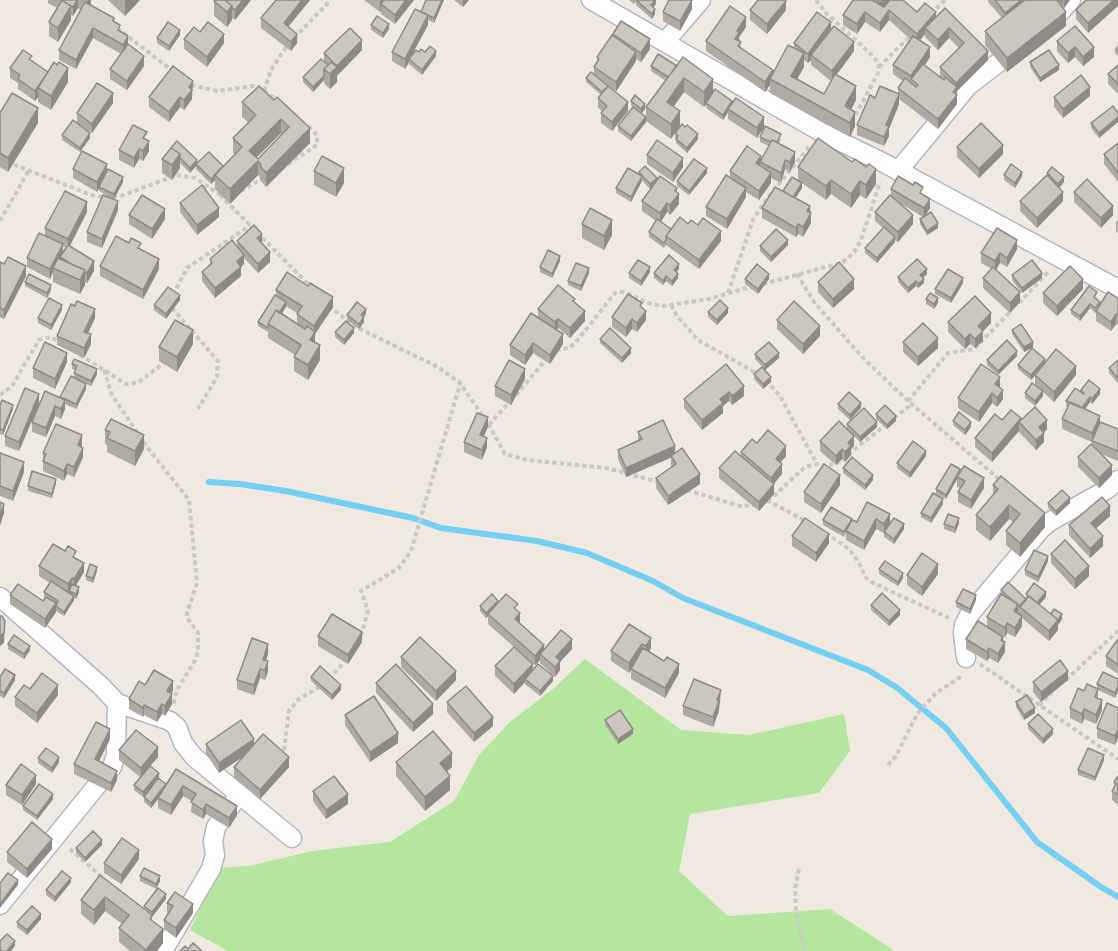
<!DOCTYPE html>
<html>
<head>
<meta charset="utf-8">
<style>
	body { margin:0 }
	canvas { display:block; background:#efe9e1 }
</style>
</head>
<body>
<canvas width="1118" height="951"></canvas>
<script>
const context = document.querySelector('canvas').getContext('2d');
context.lineJoin = 'round';
function fillPath(path, color) { context.fillStyle = color; context.fill(path, 'evenodd'); }
const toPath = rows => new Path2D(rows.map(r => 'M' + r).join(''));
function strokePath(path, color, width, dash) { context.strokeStyle = color; context.lineWidth = width; context.lineCap = dash ? 'butt' : 'round'; context.setLineDash(dash || []); context.stroke(path); }
const green = toPath([
	[585,659,681,730,749,735,844,714,850,751,819,793,690,814,679,871,728,916,830,909,895,951,228,951,190,930,219,868,249,866,312,851,390,842,454,801,479,755,510,722,553,689]
]);
const stream = toPath([
	[209,482,240,484,286,491,413,518,441,528,537,541,587,553,653,581,683,598,868,670,896,687,946,728,1037,842,1101,887,1118,897]
]);
const path = toPath([
	[816,0,827,14,873,56,879,64,878,73,854,118],
	[931,14,945,0],
	[117,28,173,71],
	[294,38,331,0],
	[879,67,911,35],
	[191,85,217,91,254,86,264,91,277,100],
	[264,91,271,70,288,44],
	[0,159,91,195,101,197,121,196,177,175,195,178,222,196],
	[288,164,317,145,317,135,308,126],
	[241,191,263,178],
	[220,195,312,288],
	[0,221,29,170],
	[797,274,814,302,862,357,908,401,1000,480],
	[763,284,841,263,848,258,855,251,861,240,880,182],
	[728,293,753,220,765,201,809,147],
	[173,295,187,268,251,225],
	[1019,303,1049,271],
	[671,305,677,316,698,340,758,374],
	[329,306,354,326,438,367,460,383,489,425,505,454,528,460,606,468,659,482],
	[172,308,218,361,217,377,198,409],
	[556,350,569,348,576,342,615,293,618,292,625,292,647,303,664,306,709,299,753,286],
	[80,355,126,384,130,384,139,382,165,362],
	[104,370,112,395,147,447,189,500,197,583,187,613,187,618,198,632,198,650,196,659,177,690,173,705],
	[766,380,780,396,817,464],
	[0,395,12,386,39,340,51,337,61,343],
	[516,395,548,357],
	[908,401,948,353,974,349,1011,311],
	[894,418,912,404],
	[489,425,511,400],
	[687,490,740,506,755,505],
	[767,500,776,494,805,467,817,464,828,466,839,462,888,423],
	[767,500,807,522],
	[826,533,849,549,858,561,866,578,873,583,949,618],
	[361,636,368,610,361,591,399,568,411,551,460,384],
	[980,664,1118,759],
	[329,679,346,660],
	[1066,680,1118,631],
	[1039,705,1052,693],
	[283,758,289,711,299,699,321,686],
	[888,765,896,756,917,714,936,693,962,676],
	[70,849,102,877],
	[799,869,795,889,796,911,805,951]
]);
const street = toPath([
	[591,0,821,132,886,164,1118,289],
	[1050,23,1071,0],
	[665,42,701,0],
	[898,171,968,86,1019,47],
	[0,597,101,686,117,703,170,721,177,727,183,743,194,757,292,838],
	[966,658,963,632,964,625,969,615,1041,529,1049,522,1106,490,1118,480],
	[0,905,112,767,116,755,117,703],
	[163,951,211,869,215,855,213,841,216,827,233,803]
]);
const wall = toPath([
	[48,0,91,0,90,5,114,22,128,45,144,66,127,90,110,79,110,69,121,54,93,38,76,69,59,60,59,50,81,10,78,8,73,16,71,15,71,20,58,42,49,36,49,22,57,8,48,3],
	[108,0,140,0,125,16],
	[215,0,251,0,235,20,232,18,232,20,227,27,214,16,214,1],
	[310,0,288,27,297,43,291,51,261,28,261,18],
	[364,0,414,0,395,24,381,14,381,10,380,12],
	[426,0,444,0,434,23,428,20,428,25,412,55,419,52,425,52,436,56,422,75,409,64,409,62,405,69,392,61,392,52,421,12],
	[454,0,469,0,463,7],
	[629,0,656,0,656,4,653,7,655,14,652,19,636,5,636,2,634,4],
	[853,0,903,0,917,12,936,17,988,60,957,91,957,104,938,129,899,99,899,104,889,129,889,136,884,146,857,135,857,125,875,98,898,93,898,88,903,81,893,74,893,65,910,39,889,20,880,32,865,22,857,34,843,25,843,15],
	[925,34,925,37,938,50,949,38,959,48,940,67,940,77,925,65,930,57,920,40],
	[988,0,1070,0,1064,8,1062,7,1066,26,1007,72,985,45,985,31,1002,18,988,2],
	[1118,0,1088,33,1076,19,1076,10],
	[692,9,680,31,663,21,663,12],
	[750,10,786,10,767,34,750,20],
	[371,25,389,29,383,38,371,30],
	[746,27,739,37,741,48,773,73,794,48,794,43,831,29,854,51,836,75,856,100,851,110,855,126,850,137,770,93,770,85,765,92,706,51,706,41],
	[804,60,808,63,811,60,811,65,831,81,824,94,797,79,804,67],
	[200,32,224,43,207,67,184,49,184,39],
	[613,34,650,49,641,62,636,59,636,61,615,91,628,111,612,131,601,123,601,113,603,112,598,108,598,98,601,95,586,82,586,78,594,74,594,67,597,63,597,57,613,36],
	[180,35,169,51,157,43,157,38],
	[1057,41,1094,47,1094,57,1083,66,1075,57,1068,63,1057,51],
	[1118,45,1118,56,1115,53,1115,48],
	[362,50,337,75,337,82,330,89,324,83,324,80,313,92,303,82,303,77,324,61,324,53],
	[658,54,713,92,732,103,764,127,757,138,728,119,728,112,723,120,706,108,706,104,704,107,684,92,674,106,680,125,698,139,687,153,676,143,675,133,671,139,646,121,646,107,666,81,651,71,651,66],
	[32,60,48,72,68,82,51,110,38,102,38,97,35,101,18,89,18,83,10,78,10,68],
	[1030,62,1059,70,1040,82,1030,67],
	[1118,65,1118,94,1108,84,1108,74],
	[259,86,310,143,266,187,260,180,260,177,258,175,230,204,215,189,215,180,211,184,196,169,196,166,190,173,180,163,180,168,172,180,162,173,162,159,171,148,197,163,223,166,235,154,233,153,233,138,249,123,242,117,242,102],
	[281,133,282,135,258,159,256,158],
	[192,91,192,99,184,110,180,107,169,122,149,107,149,97],
	[1090,96,1063,118,1054,107,1054,97],
	[631,101,645,109,641,114,646,122,631,141,618,131,618,126,633,107,631,105],
	[113,103,92,133,77,123,77,113],
	[1113,106,1099,138,1091,128,1091,123],
	[0,113,38,123,8,172,0,167],
	[62,135,90,138,80,152,62,140],
	[760,137,781,139,779,143,795,162,790,172,785,169,781,183,771,178,771,183,759,200,746,192,746,197,727,229,706,216,706,207,730,178,730,171,761,160,769,146,760,142],
	[147,140,149,151,143,161,139,159,134,168,119,160,119,150],
	[1118,143,1118,182,1104,164,1104,154],
	[957,147,1003,154,979,178,957,157],
	[647,155,683,167,673,182,647,164],
	[798,167,876,184,866,199,860,195,851,208,831,194,826,200,802,183,802,188,795,198,810,206,811,223,803,237,798,234,796,237,762,218,762,208,783,191,798,181],
	[73,169,107,172,123,182,114,199,118,210,102,248,87,242,87,232,112,198,99,191,99,188,97,192,73,178],
	[314,171,344,183,336,197,314,185],
	[639,172,657,181,677,193,679,204,670,215,667,212,661,221,671,229,688,224,721,241,699,269,666,245,664,248,649,237,649,232,656,221,642,211,642,201,652,187,650,189,642,180,631,202,616,193,616,188,639,174],
	[707,173,689,195,677,186,677,181],
	[1047,173,1064,182,1059,188,1063,201,1037,228,1020,211,1020,201,1047,175],
	[1004,175,1022,176,1015,188,1004,180],
	[891,189,923,195,930,208,925,216,938,228,927,235,920,224,920,219,923,217,901,204,913,224,898,242,895,240,895,242,877,263,865,253,865,248,883,228,875,221,875,212,891,196],
	[1074,192,1113,215,1101,228,1074,202],
	[180,203,219,217,197,235,180,212],
	[87,212,70,246,94,271,87,283,85,282,85,285,80,294,53,282,53,272,50,279,27,267,27,258,45,236,45,228],
	[63,246,66,248,63,253],
	[129,215,165,219,152,239,129,224],
	[1118,220,1118,233,1116,231,1116,222],
	[582,224,612,235,604,250,582,238],
	[237,241,262,243,270,262,258,273,244,258,244,264,241,267,241,276,215,298,202,281,202,272,210,265,210,259,237,246],
	[788,245,771,262,760,251,760,246],
	[1017,249,1007,267,1000,263,996,270,1020,302,1010,313,983,288,983,278,992,269,981,263,981,253],
	[560,261,552,278,540,272,540,267],
	[0,262,26,276,4,319,0,317],
	[100,266,159,269,143,299,100,276],
	[679,269,676,272,678,278,672,286,666,281,663,285,654,278,654,273],
	[650,272,641,286,629,278,629,273],
	[589,273,581,291,568,285,568,281],
	[927,274,923,278,924,283,918,288,916,286,908,293,898,282,898,277],
	[1012,275,1042,278,1022,293,1012,280],
	[745,279,769,279,758,294,745,284],
	[25,282,51,290,47,298,25,286],
	[818,282,854,289,833,308,818,292],
	[963,283,951,303,935,294,935,289],
	[1083,289,1057,316,1043,303,1043,293],
	[276,290,333,307,315,334,315,343,320,360,308,380,294,371,294,357,295,355,268,338,268,332,258,326,258,322,276,295],
	[286,306,297,313,297,323,282,314],
	[1097,297,1096,299,1100,305,1118,298,1118,325,1116,324,1111,331,1096,321,1096,312,1095,313,1090,308,1080,321,1071,314,1071,310],
	[926,299,938,303,934,309,926,304],
	[180,300,166,319,154,310,154,305],
	[642,308,646,320,637,332,632,329,626,337,612,327,612,317],
	[538,309,585,321,570,338,558,328,557,330,563,344,550,364,533,353,525,365,510,355,510,345,538,318],
	[62,310,51,330,38,323,38,318],
	[708,312,728,313,717,325,708,317],
	[366,314,363,317,364,322,359,329,347,320,347,315],
	[95,318,88,333,91,344,84,358,57,345,57,336],
	[777,320,820,336,803,354,777,329],
	[948,322,991,323,983,331,983,341,975,348,970,344,965,349,948,332],
	[1012,330,1033,347,1024,352,1012,334],
	[335,332,354,333,344,345,335,337],
	[600,339,631,353,622,363,600,343],
	[903,342,938,348,918,366,903,352],
	[193,344,177,372,159,361,159,347],
	[755,354,779,358,765,370,755,359],
	[1017,356,998,375,987,365,987,360],
	[1118,360,1118,383,1109,373,1109,368],
	[67,362,55,389,33,378,33,368],
	[1045,363,1076,375,1054,402,1043,392,1043,396,1035,406,1025,398,1025,393,1035,384,1035,376,1031,380,1018,369,1018,365],
	[72,364,97,374,91,386,83,382,86,389,76,409,65,404,65,409,61,419,55,416,46,437,32,432,32,422,60,398,74,377,74,373,75,370,72,369],
	[726,364,744,396,732,405,729,401,723,406,723,413,702,430,684,408,684,399],
	[754,374,771,382,763,389,754,379],
	[525,379,511,405,495,396,495,386],
	[1000,386,999,387,1003,399,997,407,992,403,979,422,958,408,958,398],
	[1081,390,1100,394,1092,404,1090,402,1085,409,1100,422,1118,429,1118,461,1101,454,1112,475,1099,488,1078,467,1078,457,1092,445,1092,442,1062,429,1062,419,1068,407,1066,406,1066,401,1081,392],
	[39,404,19,451,5,446,5,436],
	[838,404,861,408,850,420,838,409],
	[0,405,13,409,3,435,0,434],
	[876,414,896,421,887,429,876,419],
	[1002,420,1021,420,1047,429,1044,433,1044,442,1036,450,1019,432,1019,431,992,462,975,447,975,438],
	[953,421,971,427,965,435,953,425],
	[847,424,877,427,860,442,854,436,854,446,851,449,851,455,845,462,842,459,836,465,820,451,820,441,847,429],
	[488,427,484,436,487,447,482,460,464,452,464,442],
	[105,430,144,449,135,466,107,452,107,445,105,444],
	[638,432,675,453,700,484,668,505,656,488,656,478,672,467,671,466,671,457,626,477,618,459,618,450,638,440],
	[757,443,786,456,780,463,782,474,774,484,774,494,759,511,719,478,719,468,741,456,741,452],
	[82,445,81,447,83,457,74,477,67,474,64,481,43,471,43,453],
	[0,453,24,472,13,501,0,496],
	[926,456,910,478,897,468,897,463],
	[843,468,873,480,865,490,843,473],
	[960,472,984,488,971,509,958,502,958,492,960,488,957,487,957,479,946,499,936,494,936,489],
	[56,483,52,498,28,491,28,486],
	[840,485,821,513,804,502,804,492],
	[993,485,1045,527,1020,557,1006,545,1006,531,1013,522,1009,519,990,541,976,530,976,515,993,496],
	[867,502,890,523,904,529,894,544,884,537,884,533,876,529,864,550,846,540,846,533,844,537,823,525,823,520,852,521,857,522],
	[1048,503,1070,503,1056,516,1048,508],
	[943,504,931,523,921,517,921,513],
	[1110,516,1096,528,1103,546,1090,558,1069,535,1069,525],
	[959,523,955,533,944,529,944,524],
	[792,536,829,543,816,562,792,546],
	[1051,554,1089,576,1075,589,1051,563],
	[76,559,84,572,76,586,79,592,76,599,74,598,74,600,64,616,56,611,56,612,45,628,10,604,10,595,43,601,45,598,44,597,44,592,50,583,39,576,39,566],
	[1048,561,1038,582,1025,575,1025,570],
	[879,569,903,578,898,586,879,574],
	[97,571,93,583,86,580,86,576],
	[938,574,922,596,907,585,907,575],
	[1001,590,1026,599,1026,594,1046,597,1039,605,1051,614,1062,619,1058,625,1058,630,1049,641,1022,618,1022,626,1015,637,1007,633,1005,637,992,630,1003,641,1005,652,998,663,989,658,987,661,966,649,966,639,987,627,987,617,1001,595],
	[976,600,970,614,956,607,956,602],
	[498,603,518,611,520,623,544,648,572,649,560,662,560,670,555,677,540,663,540,660,535,665,519,651,533,670,553,681,540,696,525,684,525,682,514,694,495,676,495,666,514,647,488,624,488,616,486,618,480,611,480,606],
	[871,605,900,615,889,626,871,610],
	[629,624,651,648,648,652,679,673,665,698,631,679,631,669,629,673,611,661,611,651],
	[318,636,362,642,348,664,318,646],
	[1118,639,1118,674,1106,666,1106,656],
	[8,644,30,650,24,659,8,649],
	[268,654,266,661,268,671,265,680,260,678,254,695,237,689,237,680],
	[401,657,456,680,436,701,401,667],
	[0,677,15,680,4,698,0,696],
	[311,677,341,690,332,700,311,681],
	[1118,679,1115,698,1098,690,1098,698,1102,710,1096,724,1084,719,1082,724,1070,718,1070,708,1084,691,1097,689,1097,684],
	[1068,680,1041,702,1033,692,1033,682],
	[376,683,433,714,413,732,376,693],
	[145,685,173,691,171,693,172,704,165,716,162,714,157,722,144,715,143,717,129,709,129,699],
	[30,689,58,695,37,723,15,706,15,697],
	[721,699,719,703,719,711,713,727,683,715,683,706],
	[447,702,493,726,474,742,447,712],
	[1016,702,1035,713,1024,720,1016,707],
	[1118,708,1115,745,1097,738,1097,728],
	[345,715,398,743,370,762,345,725],
	[605,720,633,734,618,744,605,725],
	[1028,724,1053,734,1043,744,1028,729],
	[110,739,99,761,117,780,111,792,74,774,74,764],
	[206,744,254,744,289,767,260,799,234,777,234,767,244,756,219,773,206,754],
	[119,750,158,757,150,766,159,778,166,784,176,769,237,815,229,828,206,814,203,819,191,812,192,801,183,796,171,815,158,808,158,799,151,808,144,802,144,797,156,781,143,797,134,790,134,785,140,777,119,760],
	[38,758,59,762,52,773,38,763],
	[1104,760,1095,781,1078,775,1078,770],
	[396,762,452,767,447,771,450,790,425,811,396,776],
	[1118,776,1118,805,1112,800,1112,791,1114,788,1114,782],
	[36,784,22,805,6,795,6,785],
	[313,791,348,804,326,819,313,801],
	[53,799,37,820,23,810,23,806],
	[102,845,85,862,76,853,76,848],
	[52,849,27,878,7,862,7,852],
	[139,859,121,884,104,873,104,863],
	[100,875,144,909,144,906,166,899,152,917,152,920,163,943,157,951,130,951,119,942,119,928,122,924,105,911,94,925,81,914,81,900],
	[140,876,160,881,156,889,140,881],
	[71,882,55,902,46,895,46,890],
	[167,903,193,913,176,938,164,929,164,920,168,913,167,912],
	[41,919,27,935,17,927,17,922]
]);
const shadedWall = toPath([
	[77,0,78,0,78,8,73,16,73,7],
	[88,0,91,0,91,4,86,12,86,3],
	[127,0,140,0,125,16,125,1],
	[243,0,251,0,235,20,235,10],
	[302,0,310,0,284,32,284,23],
	[381,0,389,0,381,4,381,10,380,12,380,2],
	[406,0,414,0,395,24,395,15],
	[442,0,444,0,434,23,434,18],
	[463,0,469,0,463,7],
	[655,0,656,4,651,10,651,5],
	[692,0,692,9,680,31,680,21],
	[884,0,895,0,880,13,880,3],
	[1021,0,1029,0,1005,23,1005,13],
	[1067,0,1070,0,1064,8,1064,3],
	[1114,0,1118,0,1118,6,1088,33,1088,23],
	[786,1,786,10,767,34,767,24],
	[71,6,71,20,58,42,58,28],
	[232,6,232,20,227,27,227,12],
	[655,9,655,14,652,19,652,14],
	[889,10,889,20,880,32,880,23],
	[865,12,865,22,857,34,857,24],
	[936,12,936,22,925,28,925,34,917,44,917,34],
	[1066,12,1066,26,1007,72,1007,58],
	[428,15,428,25,409,60,409,59,409,62,405,69,405,59],
	[746,17,746,27,739,37,739,43,735,39,737,31],
	[831,22,831,32,811,55,811,60,808,63,808,54],
	[389,24,389,29,383,38,383,33],
	[93,28,93,38,76,69,76,60],
	[949,28,949,38,938,50,938,40],
	[180,30,180,35,169,51,169,46],
	[224,34,224,43,207,67,207,57],
	[297,34,297,43,291,51,291,42],
	[128,36,128,45,123,55,123,45],
	[650,39,650,49,641,62,641,53],
	[362,40,362,50,337,76,337,66],
	[854,42,854,51,832,81,832,71],
	[930,47,930,57,914,82,911,79,911,76],
	[1075,47,1075,57,1068,63,1068,53],
	[1094,47,1094,57,1083,66,1083,57],
	[436,51,436,56,422,75,422,70],
	[988,51,988,60,957,91,957,104,938,129,938,119,956,89,956,83],
	[636,52,636,61,616,92,616,82],
	[804,53,804,67,791,90,791,76],
	[144,56,144,66,127,90,127,81],
	[1059,65,1059,70,1040,82,1040,78],
	[337,67,337,82,330,89,330,74],
	[68,68,68,82,51,110,51,96],
	[773,70,773,80,770,79,770,85,765,92,765,82],
	[324,76,324,80,313,92,313,87],
	[684,78,684,92,667,116,667,102],
	[713,79,713,94,704,107,704,92],
	[193,81,192,99,184,110,184,100,189,87],
	[856,86,856,100,845,120,845,106],
	[1090,87,1090,96,1063,118,1063,109],
	[38,88,38,97,35,101,35,91],
	[113,93,113,103,92,133,92,124],
	[899,94,899,104,889,129,889,136,884,146,884,137,886,125],
	[180,97,180,107,169,122,169,112],
	[732,101,732,106,728,109,728,112,723,120,723,115],
	[628,102,628,111,612,131,612,122],
	[645,104,645,109,641,114,641,109],
	[38,108,38,123,8,172,8,158],
	[680,111,680,125,671,139,671,124],
	[855,112,855,126,850,137,850,123],
	[646,117,646,122,631,141,631,136],
	[764,117,764,127,757,138,757,128],
	[1118,117,1118,122,1099,138,1099,133],
	[281,119,281,133,249,165,249,151],
	[310,128,310,143,266,187,266,173],
	[90,133,90,138,80,152,80,148],
	[698,134,698,139,687,153,687,148],
	[149,141,149,151,143,161,143,151],
	[1003,145,1003,154,979,178,979,169],
	[139,149,139,159,134,168,134,158],
	[795,152,795,162,790,172,790,162],
	[180,154,180,168,172,180,172,165],
	[761,156,761,163,760,162,760,167,756,163],
	[683,158,683,167,673,182,673,173],
	[197,160,197,165,190,173,190,168],
	[785,160,785,169,781,183,781,173],
	[258,161,258,175,230,204,230,189],
	[107,164,107,174,97,192,97,182],
	[344,168,344,183,336,197,336,183],
	[707,168,707,173,689,195,689,191],
	[876,169,876,184,866,199,866,185],
	[1022,172,1022,176,1015,188,1015,183],
	[771,173,771,183,759,200,759,191],
	[215,175,215,180,211,184,211,179],
	[642,176,642,181,631,202,631,197],
	[123,177,123,182,114,199,114,194],
	[1064,177,1064,182,1058,189,1058,184],
	[657,178,657,183,650,189,650,184],
	[831,180,831,194,826,200,826,186],
	[860,181,860,195,851,208,851,194],
	[802,183,802,188,792,204,792,199],
	[677,188,677,196,679,194,679,204,670,215,670,205,675,191],
	[746,188,746,197,727,229,727,219],
	[1063,192,1063,201,1037,228,1037,218],
	[930,199,930,208,924,218,924,208],
	[118,201,118,210,102,248,102,239],
	[87,202,87,212,68,249,68,239],
	[667,203,667,212,660,223,660,213],
	[810,206,811,223,803,237,803,227,807,211],
	[1113,206,1113,215,1101,228,1101,218],
	[219,208,219,217,197,235,197,225],
	[165,209,165,219,152,239,152,229],
	[913,215,913,224,898,242,898,232],
	[612,220,612,235,604,250,604,236],
	[938,223,938,228,927,235,927,231],
	[798,224,798,234,796,237,796,228],
	[721,231,721,241,699,269,699,260],
	[262,234,262,243,257,238],
	[895,237,895,242,877,263,877,258],
	[788,240,788,245,771,262,771,257],
	[1017,240,1017,249,1007,267,1007,258],
	[63,244,63,254,55,269,53,268,53,272,50,279,50,269],
	[270,252,270,262,258,273,258,264],
	[1000,253,1000,263,995,271,995,261],
	[244,255,244,264,241,267,241,276,215,298,215,288,237,261],
	[560,256,560,261,552,278,552,274],
	[159,259,159,269,143,299,143,290],
	[94,261,94,271,87,283,87,273],
	[679,264,679,269,674,275,674,270],
	[26,266,26,276,4,319,4,310],
	[650,267,650,272,641,286,641,281],
	[589,268,589,273,581,291,581,286],
	[927,269,927,274,920,280,920,275],
	[85,270,85,285,80,294,80,280],
	[1042,273,1042,278,1022,293,1022,288],
	[678,274,678,278,672,286,672,281],
	[769,274,769,279,758,294,758,289],
	[666,276,666,281,663,285,663,281],
	[963,278,963,283,951,303,951,298],
	[854,279,854,289,833,308,833,299],
	[924,279,924,283,918,288,918,284],
	[1083,279,1083,289,1057,316,1057,306],
	[916,281,916,286,908,293,908,288],
	[51,285,51,290,47,298,47,293],
	[1020,292,1020,302,1010,313,1010,303],
	[180,295,180,300,166,319,166,314],
	[333,297,333,307,315,334,315,346,310,340,314,333,314,326],
	[938,298,938,303,934,309,934,304],
	[286,302,286,307,273,327,271,326],
	[1090,304,1090,308,1080,321,1080,316],
	[62,305,62,310,51,330,51,325],
	[728,308,728,313,717,325,717,320],
	[95,309,95,318,84,341,84,332],
	[366,309,366,314,361,320,361,315],
	[585,311,585,321,570,338,570,328],
	[646,311,646,320,637,332,637,323],
	[991,313,991,323,983,331,983,341,975,348,975,339,978,326],
	[1116,314,1116,324,1111,331,1111,322],
	[364,317,364,322,359,329,359,324],
	[558,319,558,328,555,332,555,322],
	[632,319,632,329,626,337,626,328],
	[820,326,820,336,803,354,803,344],
	[354,328,354,333,344,345,344,340],
	[193,330,193,344,177,372,177,357],
	[91,334,91,344,84,358,84,348],
	[563,334,563,344,550,364,550,355],
	[970,334,970,344,965,349,965,339],
	[938,338,938,348,918,366,918,357],
	[1033,342,1033,347,1024,352,1024,347],
	[533,343,533,353,525,365,525,355],
	[320,345,320,360,308,380,308,365],
	[631,348,631,353,622,363,622,358],
	[1017,351,1017,356,998,375,998,371],
	[67,353,67,362,55,389,55,379],
	[779,353,779,358,765,370,765,365],
	[1045,359,1045,364,1031,380,1031,375],
	[1076,366,1076,375,1054,402,1054,392],
	[97,369,97,374,91,386,91,381],
	[525,369,525,379,511,405,511,395],
	[771,377,771,382,763,389,763,384],
	[1000,377,1000,386,995,394,995,384],
	[86,384,86,389,76,409,76,404],
	[744,386,744,396,732,405,732,396],
	[1100,389,1100,394,1092,404,1092,399],
	[1003,390,1003,399,997,407,997,398],
	[1043,391,1043,396,1035,406,1035,401],
	[729,392,729,401,723,406,723,413,702,430,702,420,720,399],
	[992,393,992,403,979,422,979,412],
	[39,394,39,404,19,451,19,442],
	[1090,397,1090,402,1081,415,1081,410],
	[65,400,65,409,61,419,61,409],
	[861,403,861,408,850,420,850,415],
	[13,405,13,409,3,435,3,430],
	[55,406,55,416,46,437,46,428],
	[896,416,896,421,887,429,887,425],
	[1100,416,1100,425,1092,442,1092,433],
	[488,417,488,427,480,444,480,435],
	[1021,418,1021,425,1019,422,1019,431,992,462,992,453],
	[1047,420,1047,429,1039,437,1039,427],
	[877,422,877,427,860,442,860,437],
	[971,422,971,427,965,435,965,430],
	[1044,433,1044,442,1036,450,1036,440],
	[82,435,82,445,78,455,78,445],
	[144,435,144,449,135,466,135,451],
	[854,436,854,446,851,449,851,455,845,462,845,452,848,443],
	[487,438,487,447,482,460,482,450],
	[675,446,675,456,626,477,626,468],
	[786,446,786,456,776,468,776,459],
	[83,448,83,457,74,477,74,467],
	[842,449,842,459,836,465,836,456],
	[926,451,926,456,910,478,910,473],
	[24,462,24,472,13,501,13,491],
	[67,464,67,474,64,481,64,471],
	[782,464,782,474,771,487,771,478],
	[1112,465,1112,475,1099,488,1099,478],
	[960,469,960,474,957,477,957,479,946,499,946,495],
	[700,474,700,484,668,505,668,496],
	[840,475,840,485,821,513,821,504],
	[873,475,873,480,865,490,865,485],
	[984,478,984,488,971,509,971,500],
	[56,479,56,483,52,498,52,494],
	[774,484,774,494,759,511,759,502],
	[1070,498,1070,503,1056,516,1056,511],
	[943,499,943,504,931,523,931,518],
	[4,504,4,513,0,526,0,516],
	[1009,505,1009,519,990,541,990,527],
	[1110,506,1110,516,1091,533,1091,523],
	[1045,513,1045,527,1020,557,1020,543],
	[890,514,890,524,884,533,884,524],
	[959,518,959,523,955,533,955,528],
	[876,519,876,529,864,550,864,541],
	[904,524,904,529,894,544,894,539],
	[829,534,829,543,816,562,816,553],
	[1103,536,1103,546,1090,558,1090,549],
	[1048,556,1048,561,1038,582,1038,577],
	[84,563,84,572,74,588,74,579],
	[938,564,938,574,922,596,922,587],
	[1089,566,1089,576,1075,589,1075,579],
	[97,567,97,571,93,583,93,578],
	[903,573,903,578,898,586,898,582],
	[72,578,72,587,69,591,68,594,68,584],
	[79,587,79,592,76,599,76,594],
	[1046,592,1046,597,1037,608,1037,603],
	[976,595,976,600,970,614,970,609],
	[74,596,74,600,64,616,64,612],
	[498,601,498,606,488,614,488,616,486,618,486,613],
	[56,603,56,612,45,628,45,619],
	[1018,604,1018,614,1014,611],
	[900,610,900,615,889,626,889,621],
	[520,613,520,623,515,619],
	[1062,614,1062,619,1058,625,1058,620],
	[1022,616,1022,626,1015,637,1015,628],
	[1058,620,1058,630,1049,641,1049,631],
	[5,621,4,643,0,646,0,636],
	[1007,623,1007,633,1005,637,1005,628],
	[362,632,362,642,348,664,348,655],
	[1003,637,1003,646,1005,642,1005,652,998,663,998,654,1001,640],
	[651,638,651,648,646,656,646,646],
	[572,639,572,649,560,662,560,670,555,677,556,657],
	[268,644,268,654,263,670,263,660],
	[642,644,642,654,629,673,629,663],
	[544,645,544,654,540,654,540,660,535,665,535,656],
	[30,646,30,650,24,659,24,654],
	[989,648,989,658,987,661,987,652],
	[268,661,268,671,265,680,265,670],
	[533,664,533,674,525,679,525,682,514,694,514,684],
	[679,664,679,673,665,698,665,688],
	[260,669,260,678,254,695,254,685],
	[456,671,456,680,436,701,436,691],
	[1068,671,1068,680,1041,702,1041,692],
	[15,675,15,680,4,698,4,693],
	[553,676,553,681,540,696,540,691],
	[173,681,173,691,167,700,167,691],
	[58,685,58,695,37,723,37,713],
	[341,685,341,690,332,700,332,695],
	[1118,686,1118,691,1115,698,1115,693],
	[721,690,719,711,713,727,713,717,717,700],
	[172,694,172,704,165,716,165,706],
	[1102,700,1102,710,1096,724,1096,715],
	[162,704,162,714,157,722,157,712],
	[433,704,433,714,413,732,413,723],
	[144,705,144,715,143,717,143,708],
	[1035,708,1035,713,1024,720,1024,715],
	[1084,709,1084,719,1082,724,1082,714],
	[493,717,493,726,474,742,474,733],
	[110,729,110,739,95,769,95,759],
	[633,729,633,734,618,744,618,739],
	[1053,729,1053,734,1043,744,1043,739],
	[1118,729,1118,738,1115,745,1115,736],
	[398,733,398,743,370,762,370,752],
	[254,739,254,749,219,773,219,763],
	[158,747,158,757,141,777,141,768],
	[452,753,452,767,440,777,440,763],
	[1104,755,1104,760,1095,781,1095,777],
	[59,757,59,762,52,773,52,768],
	[289,757,289,767,260,799,260,790],
	[117,771,117,780,111,792,111,783],
	[159,773,159,778,143,797,143,792],
	[36,775,36,784,22,805,22,795],
	[450,776,450,790,425,811,425,797],
	[166,784,166,789,151,808,151,803],
	[183,786,183,796,171,815,171,805],
	[53,794,53,799,37,820,37,816],
	[348,794,348,804,326,819,326,810],
	[206,804,206,814,203,819,203,810],
	[237,806,237,815,229,828,229,818],
	[52,839,52,849,27,878,27,869],
	[102,840,102,845,85,862,85,858],
	[139,850,139,859,121,884,121,875],
	[160,876,160,881,156,889,156,884],
	[71,878,71,882,55,902,55,897],
	[18,880,18,885,0,908,0,904],
	[166,894,166,899,152,917,152,912],
	[105,897,105,911,94,925,94,910],
	[193,904,193,913,176,938,176,928],
	[41,914,41,919,27,935,27,930],
	[163,929,163,943,157,951,146,951,146,950],
	[15,941,15,946,11,951,7,951]
]);
const building = toPath([
	[61,0,77,0,73,7,61,0],
	[62,0,71,6,58,28,49,22,62,0],
	[215,0,225,0,232,6,227,12,214,1,215,0],
	[225,0,243,0,235,10,232,8,232,6,225,0],
	[276,0,302,0,284,23,297,34,291,42,261,18,276,0],
	[384,0,406,0,395,15,381,4,384,0],
	[426,0,442,0,434,18,421,12,426,0],
	[636,0,655,0,651,5,655,9,652,14,636,0],
	[669,0,692,0,680,21,663,12,669,0],
	[758,0,786,0,786,1,767,24,750,10,758,0],
	[853,0,872,0,884,7,890,0,903,0,917,12,925,3,936,12,917,34,889,10,880,23,865,12,857,24,843,15,853,0],
	[877,0,884,0,880,3,877,0],
	[995,0,1021,0,1005,13,995,0],
	[1025,0,1057,0,1066,12,1007,58,985,31,1025,0],
	[1059,0,1067,0,1064,3,1059,0],
	[1086,0,1114,0,1088,23,1076,10,1086,0],
	[85,2,114,18,113,21,120,25,118,30,128,36,123,45,93,28,76,60,59,50,85,2],
	[730,6,746,17,737,31,739,33,735,39,741,42,738,46,773,70,765,82,706,41,730,6],
	[945,8,988,51,956,83,940,67,964,43,949,28,938,40,925,28,945,8],
	[415,9,428,15,405,59,392,52,415,9],
	[817,12,831,22,808,54,794,43,817,12],
	[377,16,389,24,383,33,371,25,377,16],
	[621,21,650,39,641,53,613,34,621,21],
	[168,22,180,30,169,46,157,38,168,22],
	[208,22,224,34,207,57,184,39,194,27,200,32,208,22],
	[834,26,854,42,832,71,811,55,834,26],
	[1075,26,1094,47,1083,57,1075,47,1068,53,1057,41,1075,26],
	[350,28,362,40,337,66,324,53,350,28],
	[612,35,636,52,616,82,594,67,599,59,597,57,612,35],
	[913,36,930,47,911,76,893,65,913,36],
	[128,44,144,56,127,81,110,69,128,44],
	[788,45,804,53,791,76,824,94,835,74,856,86,845,106,855,112,850,123,770,79,788,45],
	[430,46,436,51,422,70,409,59,416,50,419,52,421,49,425,52,430,46],
	[23,50,32,56,29,59,48,72,35,91,18,79,20,75,10,68,23,50],
	[1049,50,1059,65,1040,78,1030,62,1049,50],
	[658,54,677,66,668,77,651,66,658,54],
	[683,57,713,79,704,92,684,78,667,102,680,111,671,124,646,107,683,57],
	[321,59,328,65,324,69,324,76,313,87,303,77,321,59],
	[54,62,57,65,59,62,68,68,51,96,38,88,54,62],
	[331,62,337,67,330,74,324,69,331,62],
	[923,64,944,80,945,77,957,87,953,92,957,95,938,119,898,88,905,78,916,87,918,85,911,79,923,64],
	[1118,65,1118,84,1108,74,1118,65],
	[173,66,193,81,189,87,192,90,184,100,180,97,169,112,149,97,173,66],
	[591,72,608,86,602,92,586,78,591,72],
	[1081,75,1090,87,1063,109,1054,97,1081,75],
	[97,83,113,93,92,124,77,113,97,83],
	[259,86,274,100,277,97,310,128,266,173,260,166,261,164,258,161,230,189,215,175,242,147,233,138,256,115,242,102,259,86],
	[281,119,289,127,258,159,249,151,281,119],
	[608,86,628,102,612,122,601,113,607,106,598,98,608,86],
	[880,86,899,94,886,125,889,126,884,137,857,125,870,95,875,98,880,86],
	[715,89,732,101,723,115,706,103,715,89],
	[12,93,38,108,8,158,0,153,0,113,12,93],
	[635,95,645,104,641,109,631,101,635,95],
	[736,98,764,117,757,128,728,109,736,98],
	[1113,106,1118,113,1118,117,1099,133,1091,123,1113,106],
	[633,107,646,117,631,136,618,126,633,107],
	[73,120,90,133,80,148,62,135,73,120],
	[981,123,1003,145,979,169,957,147,981,123],
	[682,124,685,127,687,125,698,134,687,148,676,139,678,136,675,133,682,124],
	[133,125,147,132,143,138,149,141,143,151,139,149,134,158,119,150,133,125],
	[765,126,781,134,777,142,772,140,771,142,760,137,765,126],
	[818,138,852,162,855,159,866,167,869,164,876,169,866,185,860,181,851,194,831,180,826,186,798,167,818,138],
	[657,140,683,158,673,173,647,155,657,140],
	[772,140,795,152,790,162,785,160,781,173,760,162,772,140],
	[177,141,197,160,190,168,180,158,180,154,171,148,177,141],
	[1118,143,1118,173,1104,154,1118,143],
	[747,146,761,156,756,163,771,173,759,191,730,171,747,146],
	[171,148,180,154,172,165,162,159,171,148],
	[82,151,107,164,97,182,73,169,82,151],
	[209,152,223,166,211,179,196,164,209,152],
	[322,156,344,168,336,183,314,171,322,156],
	[694,159,707,168,689,191,677,181,694,159],
	[1011,164,1022,172,1015,183,1004,175,1011,164],
	[645,166,657,178,650,184,639,172,645,166],
	[1052,167,1064,177,1058,184,1047,173,1052,167],
	[628,168,642,176,631,197,616,188,628,168],
	[108,169,123,177,114,194,99,187,108,169],
	[726,175,746,188,727,219,706,207,726,175],
	[1047,175,1063,192,1037,218,1020,201,1047,175],
	[660,176,677,188,675,191,679,194,670,205,667,203,660,213,642,201,660,176],
	[898,176,913,185,915,182,923,187,920,193,930,199,924,208,891,189,898,176],
	[792,177,802,183,793,197,783,191,792,177],
	[1087,179,1113,206,1101,218,1074,192,1087,179],
	[202,185,219,208,197,225,180,203,202,185],
	[775,187,810,206,807,211,811,213,803,227,798,224,796,228,762,208,775,187],
	[65,191,87,202,68,239,45,228,65,191],
	[103,195,118,201,102,239,87,232,103,195],
	[142,195,165,209,152,229,129,215,142,195],
	[890,195,913,215,898,232,875,212,890,195],
	[590,208,612,220,604,236,582,224,590,208],
	[931,212,938,223,927,231,920,219,931,212],
	[680,217,688,224,691,220,698,225,703,218,721,231,699,260,666,236,680,217],
	[657,219,671,229,666,236,666,240,664,243,649,232,657,219],
	[254,225,262,234,257,238,270,252,258,264,237,241,254,225],
	[884,227,895,237,877,258,865,248,884,227],
	[997,228,1017,240,1007,258,1000,253,995,261,981,253,997,228],
	[776,229,788,240,771,257,760,246,776,229],
	[39,233,63,244,50,269,27,258,39,233],
	[116,236,129,243,131,238,141,243,138,248,159,259,143,290,100,266,116,236],
	[232,240,244,255,237,261,241,267,215,288,202,272,212,263,210,259,232,240],
	[68,245,94,261,87,273,84,272,85,270,73,265,60,257,68,245],
	[548,250,560,256,552,274,540,267,548,250],
	[669,255,679,264,674,270,678,274,672,281,666,276,663,281,654,273,669,255],
	[8,257,26,266,4,310,0,308,0,262,4,264,8,257],
	[58,258,85,270,80,280,53,268,58,258],
	[917,259,927,269,920,275,924,279,918,284,916,281,908,288,898,277,917,259],
	[638,260,650,267,641,281,629,273,638,260],
	[1032,260,1042,273,1022,288,1012,275,1032,260],
	[839,262,854,279,833,299,818,282,839,262],
	[576,263,589,268,581,286,568,281,576,263],
	[757,264,769,274,758,289,745,279,757,264],
	[1070,266,1083,279,1057,306,1043,293,1070,266],
	[993,267,1020,292,1010,303,983,278,993,267],
	[948,269,963,278,951,298,935,289,948,269],
	[287,272,308,286,310,283,333,297,314,326,297,314,302,306,276,290,287,272],
	[29,274,51,285,47,293,25,282,29,274],
	[558,285,575,299,573,301,585,311,570,328,558,319,555,322,538,309,558,285],
	[1089,286,1097,292,1094,297,1100,302,1095,308,1090,304,1080,316,1071,310,1089,286],
	[168,287,180,295,166,314,154,305,168,287],
	[1108,292,1118,298,1118,315,1116,314,1111,322,1096,311,1108,292],
	[930,293,938,298,934,304,926,299,930,293],
	[628,294,642,303,640,306,646,311,637,323,632,319,626,328,612,317,628,294],
	[275,295,286,302,279,313,276,310,268,324,268,328,258,322,275,295],
	[975,296,991,313,978,326,983,331,975,339,970,334,965,339,948,322,975,296],
	[49,298,62,305,51,325,38,318,49,298],
	[720,300,728,308,717,320,708,312,720,300],
	[77,301,95,309,84,332,91,334,84,348,57,336,71,304,75,306,77,301],
	[794,301,820,326,803,344,777,320,794,301],
	[357,302,366,309,361,315,364,317,359,324,347,315,357,302],
	[276,310,305,329,307,326,315,332,310,340,320,345,308,365,294,357,301,345,268,324,276,310],
	[531,313,563,334,550,355,533,343,525,355,510,345,531,313],
	[175,320,193,330,177,357,159,347,175,320],
	[346,321,354,328,344,340,335,332,346,321],
	[923,323,938,338,918,357,903,342,923,323],
	[1021,324,1033,342,1024,347,1012,330,1021,324],
	[610,328,631,348,622,358,600,339,610,328],
	[1007,340,1017,351,998,371,987,360,1007,340],
	[45,342,67,353,55,379,33,368,45,342],
	[769,342,779,353,765,365,755,354,769,342],
	[1032,348,1045,359,1031,375,1018,365,1032,348],
	[1056,349,1076,366,1054,392,1035,375,1056,349],
	[74,359,97,369,91,381,74,373,77,366,72,364,74,359],
	[509,360,525,369,511,395,495,386,509,360],
	[1118,360,1118,378,1109,368,1118,360],
	[726,364,744,386,732,396,729,392,720,399,723,403,702,420,684,399,726,364],
	[981,364,1000,377,995,384,1003,390,997,398,992,393,979,412,958,398,981,364],
	[762,367,771,377,763,384,754,374,762,367],
	[71,376,86,384,76,404,60,397,71,376],
	[1089,380,1100,389,1092,399,1090,397,1082,408,1066,401,1075,388,1084,394,1081,390,1089,380],
	[1032,383,1043,391,1035,401,1025,393,1032,383],
	[25,388,39,394,19,442,5,436,25,388],
	[45,391,65,400,61,409,55,406,46,428,32,422,45,391],
	[849,392,861,403,850,415,838,404,849,392],
	[2,400,13,405,3,430,0,429,0,405,2,400],
	[1070,402,1100,416,1092,433,1062,419,1070,402],
	[885,405,896,416,887,425,876,414,885,405],
	[1035,407,1047,420,1039,427,1044,433,1036,440,1019,422,1035,407],
	[864,408,877,422,860,437,847,424,864,408],
	[1011,410,1021,418,992,453,975,438,995,414,1002,420,1011,410],
	[959,412,971,422,965,430,953,421,959,412],
	[477,413,488,417,480,435,487,438,482,450,464,442,477,413],
	[111,419,144,435,135,451,107,438,110,432,105,430,111,419],
	[663,420,675,446,626,468,618,450,642,439,638,432,663,420],
	[839,421,854,436,848,443,851,446,845,452,842,449,836,456,820,441,839,421],
	[1100,422,1118,429,1118,451,1092,441,1100,422],
	[56,424,82,435,78,445,83,448,74,467,67,464,64,471,43,461,46,454,43,453,56,424],
	[768,430,786,446,776,459,782,464,771,478,741,452,752,439,757,443,768,430],
	[913,441,926,451,910,473,897,463,913,441],
	[1091,444,1112,465,1099,478,1078,457,1091,444],
	[682,448,700,474,668,496,656,478,676,464,671,456,682,448],
	[735,451,774,484,759,502,719,468,735,451],
	[0,453,24,462,13,491,0,486,0,453],
	[852,457,873,475,865,485,843,468,852,457],
	[824,464,840,475,821,504,804,492,824,464],
	[951,464,960,469,946,495,936,489,951,464],
	[964,466,984,478,971,500,958,492,965,481,957,477,964,466],
	[32,471,56,479,52,494,28,486,32,471],
	[1001,476,1045,513,1020,543,1006,531,1020,514,1009,505,990,527,976,515,998,489,993,485,1001,476],
	[1062,490,1070,498,1056,511,1048,503,1062,490],
	[933,493,943,499,931,518,921,513,933,493],
	[1102,497,1110,506,1091,523,1103,536,1090,549,1069,525,1102,497],
	[0,502,4,504,0,516,0,502],
	[867,502,890,514,884,524,876,519,864,541,846,531,852,520,857,522,867,502],
	[831,507,852,519,844,532,823,520,831,507],
	[948,514,959,518,955,528,944,524,948,514],
	[805,518,829,534,816,553,792,536,805,518],
	[894,518,904,524,894,539,884,532,894,518],
	[1065,540,1089,566,1075,579,1051,554,1065,540],
	[53,544,65,551,68,546,76,551,73,557,84,563,74,579,72,578,68,584,39,566,53,544],
	[1034,550,1048,556,1038,577,1025,570,1034,550],
	[922,553,938,564,922,587,907,575,922,553],
	[885,561,903,573,898,582,879,569,885,561],
	[90,564,97,567,93,578,86,576,90,564],
	[51,581,74,596,64,612,56,606,58,601,44,592,51,581],
	[1008,582,1026,599,1019,606,1001,590,1008,582],
	[1034,583,1046,592,1037,603,1026,594,1034,583],
	[18,584,43,601,46,597,56,603,45,619,10,595,18,584],
	[72,584,79,587,76,594,69,591,72,584],
	[963,589,976,595,970,609,956,602,963,589],
	[882,593,900,610,889,621,871,605,882,593],
	[492,594,498,601,486,613,480,606,492,594],
	[506,594,518,604,514,608,520,613,515,619,544,645,535,656,488,614,506,594],
	[1001,594,1018,604,1014,611,1022,616,1015,628,1007,623,1005,628,987,617,1001,594],
	[1029,596,1058,620,1049,631,1020,607,1029,596],
	[1054,609,1062,614,1058,620,1051,614,1054,609],
	[332,614,362,632,348,655,318,636,332,614],
	[0,616,2,616,5,621,4,633,0,636,0,616],
	[978,621,1003,637,1001,640,1005,642,998,654,989,648,987,652,966,639,978,621],
	[629,624,651,638,646,646,642,644,629,663,611,651,629,624],
	[561,630,572,639,556,657,560,661,555,667,540,654,561,630],
	[14,635,30,646,24,654,8,644,14,635],
	[420,637,456,671,436,691,401,657,420,637],
	[252,638,268,644,263,660,268,661,265,670,260,669,254,685,237,680,252,638],
	[1118,639,1118,665,1106,656,1118,639],
	[514,647,533,664,514,684,495,666,514,647],
	[643,648,664,661,667,657,679,664,665,688,631,669,643,648],
	[1060,660,1068,671,1041,692,1033,682,1060,660],
	[396,664,433,704,413,723,376,683,396,664],
	[538,664,553,676,540,691,525,679,538,664],
	[320,666,341,685,332,695,311,677,320,666],
	[5,669,15,675,4,693,0,691,0,677,5,669],
	[154,670,173,681,167,691,172,694,165,706,162,704,157,712,144,705,143,708,129,699,139,681,145,685,154,670],
	[1103,672,1118,679,1118,686,1115,693,1097,684,1103,672],
	[42,673,58,685,37,713,15,697,24,685,30,689,42,673],
	[694,679,721,690,717,700,719,701,713,717,683,706,694,679],
	[1087,684,1098,689,1095,697,1102,700,1096,715,1084,709,1082,714,1070,708,1078,688,1084,691,1087,684],
	[466,686,493,717,474,733,447,702,466,686],
	[1027,695,1035,708,1024,715,1016,702,1027,695],
	[374,696,398,733,370,752,345,715,374,696],
	[1107,703,1118,708,1118,729,1115,736,1097,728,1107,703],
	[620,710,633,729,618,739,605,720,620,710],
	[1038,714,1053,729,1043,739,1028,724,1038,714],
	[241,720,254,739,219,763,206,744,241,720],
	[96,722,110,729,95,759,117,771,111,783,74,764,96,722],
	[136,730,158,747,141,768,119,750,136,730],
	[433,731,452,753,440,763,450,776,425,797,396,762,433,731],
	[263,734,289,757,260,790,234,767,263,734],
	[46,748,59,757,52,768,38,758,46,748],
	[1088,748,1104,755,1095,777,1078,770,1088,748],
	[21,764,36,775,22,795,6,785,21,764],
	[150,766,159,773,143,792,134,785,150,766],
	[176,769,237,806,229,818,206,804,203,810,191,802,196,794,183,786,171,805,158,798,176,769],
	[334,776,348,794,326,810,313,791,334,776],
	[1118,776,1118,795,1112,791,1116,784,1114,782,1118,776],
	[158,778,166,784,151,803,144,797,158,778],
	[39,784,53,794,37,816,23,806,39,784],
	[32,822,52,839,27,869,7,852,32,822],
	[93,831,102,840,85,858,76,848,93,831],
	[122,838,139,850,121,875,104,863,122,838],
	[144,868,160,876,156,884,140,876,144,868],
	[62,871,71,878,55,897,46,890,62,871],
	[8,873,18,880,0,904,0,883,8,873],
	[100,875,152,915,150,919,163,929,146,950,119,928,129,915,105,897,94,910,81,900,100,875],
	[158,888,166,894,152,912,144,906,158,888],
	[175,892,193,904,176,928,164,920,173,906,167,903,175,892],
	[32,906,41,914,27,930,17,922,32,906],
	[7,934,15,941,7,951,0,951,0,941,7,934],
	[193,943,202,951,180,951,185,946,188,949,193,943]
]);
fillPath(green, '#b6e59e');
strokePath(stream, '#75cff0', 6);
strokePath(street, '#b4b7c1', 21);
strokePath(path, '#c9c9c9', 4, [4.5, 3]);
strokePath(street, '#fff', 18);
fillPath(wall, '#afaba4');
fillPath(shadedWall, '#8e8b86');
fillPath(building, '#cbc7bf');
strokePath(building, '#8e8b86', 1.5);
</script>
</body>
</html>
